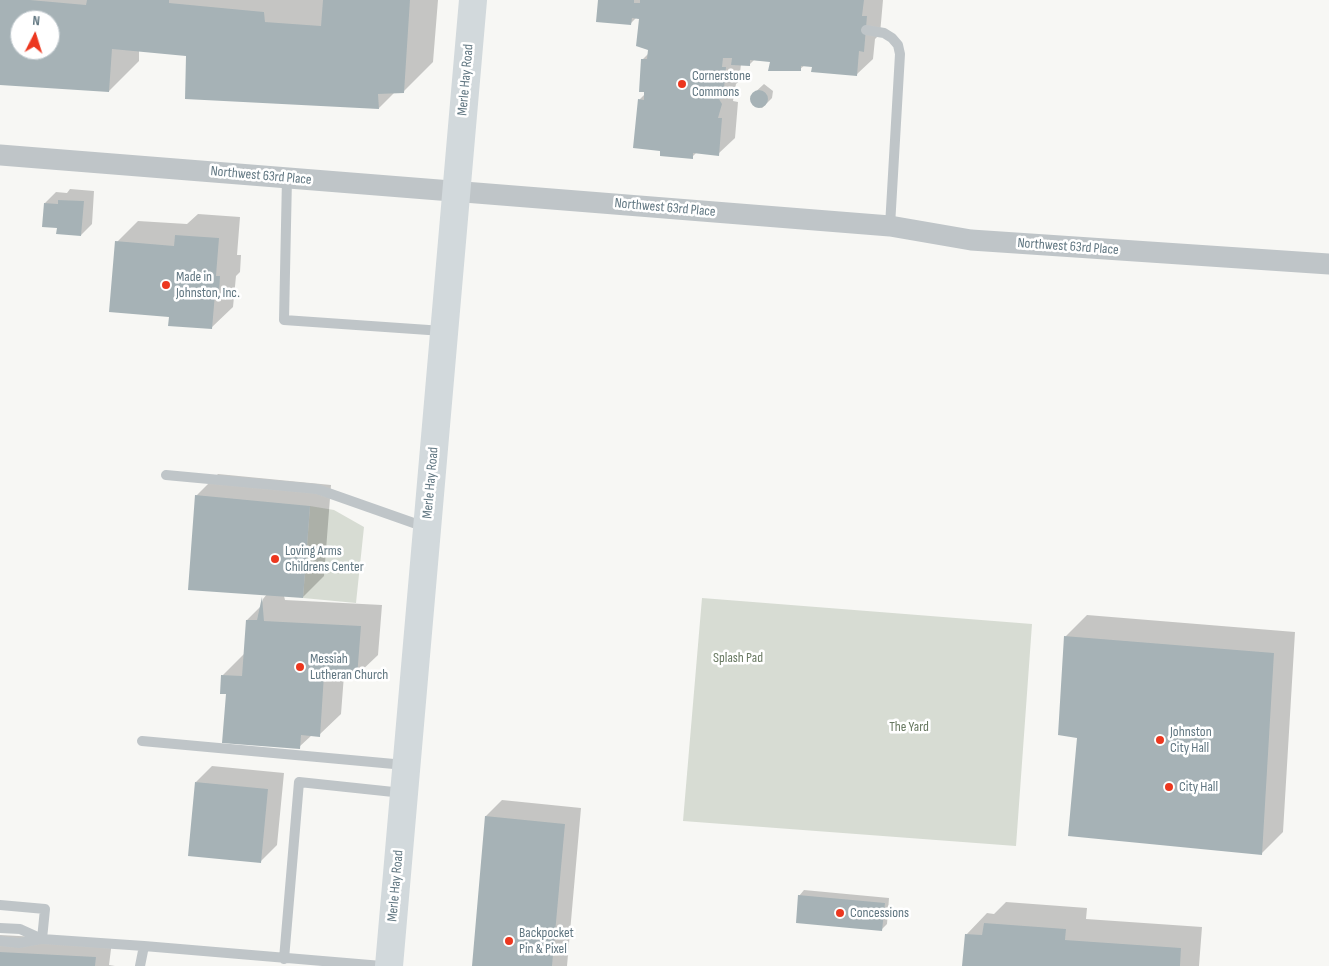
<!DOCTYPE html>
<html>
<head>
<meta charset="utf-8">
<style>
	body { margin:0 }
	#map { position:relative; width:1329px; height:966px; overflow:hidden; background:#f7f7f4; font-family:"Sofia Sans Condensed",sans-serif }
	canvas { display:block }
	.north { position:absolute; left:10px; top:10px; width:50px; height:50px; box-sizing:border-box; background:#fff; border:1px solid #bfc8cd; border-radius:50%; rotate:5deg; font-size:14px; font-weight:700; line-height:20px; text-align:center; color:#607681 }
	.north::after { content:''; display:block; margin:auto; width:18px; height:22px; background:#ec371f; clip-path:polygon(50% 0,100% 100%,50% 72%,0 100%) }
</style>
</head>
<body>
<div id="map">
<canvas width="1329" height="966"></canvas>
<div class="north">N</div>
</div>
<script>
const context = document.querySelector('canvas').getContext('2d');
context.lineJoin = 'round';
function fillPath(path, color) { context.fillStyle = color; context.fill(path, 'evenodd'); }
const toPath = rows => new Path2D(rows.map(r => 'M' + r).join(''));
function strokePath(path, color, width, dash) { context.strokeStyle = color; context.lineWidth = width; context.lineCap = dash ? 'butt' : 'round'; context.setLineDash(dash || []); context.stroke(path); }
function label(font, color, halo, rows, align = 'center') {
  context.font = font + ' "Sofia Sans Condensed",sans-serif'; context.lineWidth = 5; context.setLineDash([]); context.textBaseline = 'middle'; context.strokeStyle = halo; context.fillStyle = color; for (const [text, x, y, turn = 0] of rows) {
    context.save(); context.translate(x, y); context.rotate((+turn || 0) * Math.PI / 180); context.textAlign = isNaN(turn) ? turn : align; if (halo) context.strokeText(text, 0, 0); context.fillText(text, 0, 0); context.restore();
  }
}
const green = toPath([
	[310,506,334,510,364,527,356,603,303,598],
	[702,598,1032,624,1016,846,683,821]
]);
const shadow = toPath([
	[0,0,438,0,433,62,403,92,395,92,379,108,187,55,139,50,139,61,109,91,0,83],
	[20,20,50,20,50,50,20,50],
	[599,0,883,0,880,34,875,39,873,59,856,75,813,65,805,65,800,69,771,61,754,60,749,65,741,64,739,81,736,84,733,101,738,102,735,138,718,154,697,152,692,157,662,149,639,100,646,93,643,59,649,53,640,18,637,17,631,23],
	[764,84,773,91,772,98,762,108,755,107,751,102,751,96],
	[70,189,94,191,92,224,81,235,58,226,45,203,56,192,67,193],
	[198,214,240,217,237,255,241,255,240,272,236,276,233,307,211,328,171,316,117,242,138,221,187,224],
	[218,474,331,485,324,576,303,597,284,596,285,600,382,605,378,655,356,676,344,675,341,714,319,735,312,735,299,747,227,693,222,676,245,653,247,620,261,606,263,599,267,594,196,496],
	[1087,615,1295,632,1283,832,1262,853,1079,737,1066,636],
	[212,766,284,773,277,845,261,861,196,782],
	[502,800,581,808,567,966,474,966,486,816],
	[804,890,889,898,887,924,882,929,799,896],
	[1006,902,1087,908,1086,919,1202,927,1199,966,963,966,966,935,987,913,994,914],
	[0,915,0,935,112,941,109,965,115,966,0,966]
]);
const building = toPath([
	[0,0,30,0,86,5,87,0,169,0,169,3,264,12,265,22,321,26,323,0,410,0,404,93,378,94,379,109,185,99,186,56,112,49,109,92,0,85],
	[20,20,50,20,50,50,20,50],
	[598,0,634,0,634,3,640,3,640,0,864,0,862,16,867,16,864,52,859,51,857,76,811,72,812,67,801,66,801,71,768,71,770,62,750,60,750,66,731,65,732,58,723,58,722,67,726,67,723,99,719,99,722,104,718,118,722,118,719,156,693,153,693,159,660,156,660,151,633,148,638,99,644,100,644,92,639,92,641,59,647,59,648,50,636,46,639,19,632,18,631,25,596,22],
	'750 99a9 9 0 1 1 18 0a9 9 0 1 1-18 0Z',
	[58,200,84,201,81,236,56,234,57,228,42,227,44,203,58,204],
	[175,235,219,238,216,276,220,276,219,294,215,294,212,329,168,326,169,317,109,312,115,241,174,246],
	[195,495,310,506,303,598,188,590],
	[262,597,264,621,361,626,357,677,324,675,320,737,301,735,300,749,222,743,226,694,220,694,221,675,242,676,246,620,257,620],
	[1064,636,1274,653,1262,855,1068,836,1077,738,1058,735],
	[195,782,268,789,261,863,188,856],
	[485,816,565,824,552,966,472,966],
	[798,895,885,903,882,931,796,923],
	[984,923,1066,929,1065,940,1181,948,1180,966,962,966,965,934,982,935],
	[0,952,96,957,95,966,0,966]
]);
const service = toPath([
	[866,30,884,33,892,38,898,45,900,54,890,226],
	[287,178,284,320,443,331],
	[166,475,317,489,425,527],
	[142,741,405,765],
	[0,905,45,909,42,939,144,946],
	[0,928,20,929,42,939],
	[0,941,19,943,41,939],
	[284,959,299,782,403,793],
	[140,966,144,946,382,966]
]);
const minor = toPath([
	[0,155,890,226,971,240,1329,264]
]);
const secondary = toPath([
	[389,966,473,0]
]);
const markers = [
	[682,84,5,"#ec371f"],
	[166,285,5,"#ec371f"],
	[275,559,5,"#ec371f"],
	[300,667,5,"#ec371f"],
	[1160,740,5,"#ec371f"],
	[1169,787,5,"#ec371f"],
	[840,913,5,"#ec371f"],
	[509,941,5,"#ec371f"]
];
const poiNames = [
	["Cornerstone",692,76],
	["Commons",692,92],
	["Made in",176,277],
	["Johnston, Inc.",176,293],
	["Loving Arms",285,551],
	["Childrens Center",285,567],
	["Messiah",310,659],
	["Lutheran Church",310,675],
	["Johnston",1170,732],
	["City Hall",1170,748],
	["City Hall",1179,787],
	["Concessions",850,913],
	["Backpocket",519,933],
	["Pin & Pixel",519,949]
];
const streetNames = [
	["Merle Hay Road",466,80,-85],
	["Northwest 63rd Place",261,176,5],
	["Northwest 63rd Place",665,208,5],
	["Northwest 63rd Place",1068,247,4],
	["Merle Hay Road",431,483,-85],
	["Merle Hay Road",396,886,-85]
];
const parkNames = [
	["Splash Pad",738,658],
	["The Yard",909,727]
];
fillPath(green, '#d7dcd3');
fillPath(shadow, '#0003');
fillPath(building, '#a6b2b6');
strokePath(service, '#bfc5c8', 10);
strokePath(minor, '#bfc5c8', 21);
strokePath(secondary, '#d2d9dc', 28);
for (const [x, y, r, color] of markers) { const dot = new Path2D(); dot.arc(x, y, r, 0, 2 * Math.PI); context.fillStyle = color; context.fill(dot); strokePath(dot, '#fff', 2); }
label('14px', '#607681', '#fff', poiNames, 'left');
label('14px', '#607681', '#fff', streetNames);
label('14px', '#677860', '#fff', parkNames);
</script>
</body>
</html>
